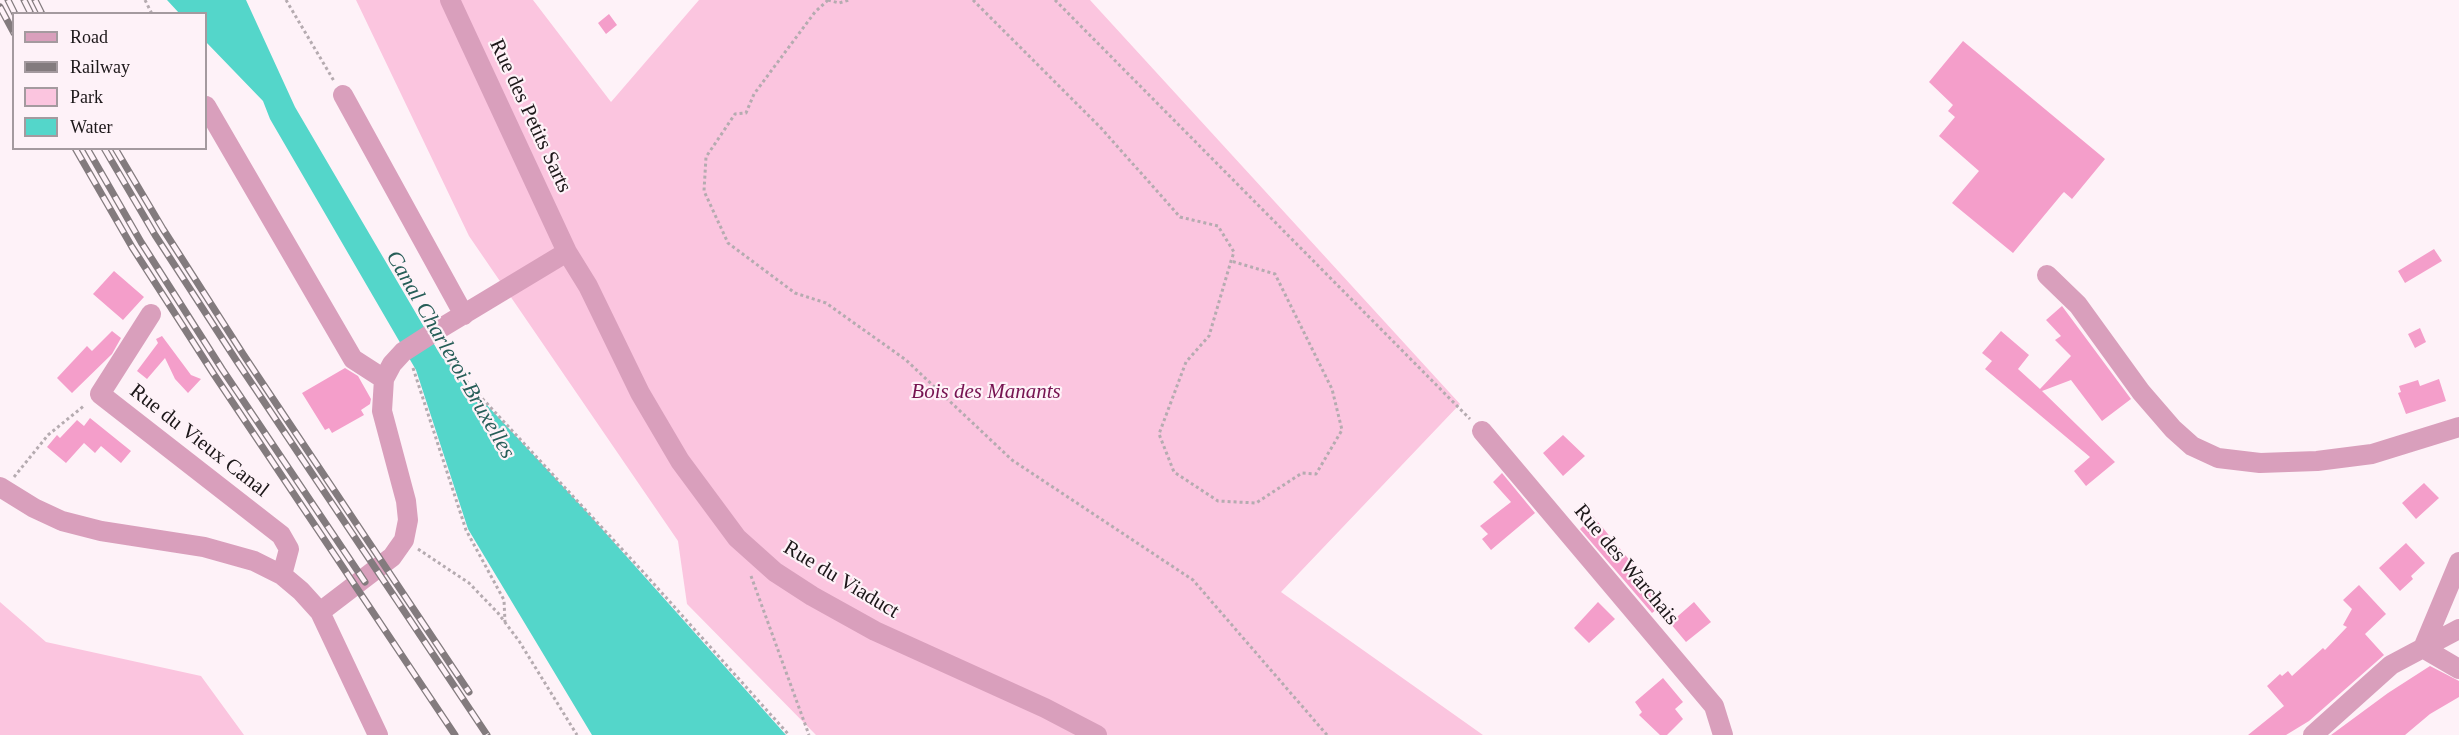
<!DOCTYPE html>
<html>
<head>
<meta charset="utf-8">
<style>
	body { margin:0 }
	#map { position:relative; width:2459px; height:735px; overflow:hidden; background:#fef2f8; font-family:Georgia,serif }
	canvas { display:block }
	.legend { position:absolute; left:12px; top:12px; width:195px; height:138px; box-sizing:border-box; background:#fef2f8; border:2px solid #a49a9f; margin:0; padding:8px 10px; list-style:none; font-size:18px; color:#1c1719 }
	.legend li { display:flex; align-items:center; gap:12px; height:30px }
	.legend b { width:30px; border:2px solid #a49a9f }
</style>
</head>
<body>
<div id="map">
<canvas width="2459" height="735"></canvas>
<ul class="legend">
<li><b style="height:8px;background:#d99fbc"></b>Road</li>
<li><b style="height:8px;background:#837b7e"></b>Railway</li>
<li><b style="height:16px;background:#fbc5df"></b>Park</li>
<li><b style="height:16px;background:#54d6ca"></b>Water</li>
</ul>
</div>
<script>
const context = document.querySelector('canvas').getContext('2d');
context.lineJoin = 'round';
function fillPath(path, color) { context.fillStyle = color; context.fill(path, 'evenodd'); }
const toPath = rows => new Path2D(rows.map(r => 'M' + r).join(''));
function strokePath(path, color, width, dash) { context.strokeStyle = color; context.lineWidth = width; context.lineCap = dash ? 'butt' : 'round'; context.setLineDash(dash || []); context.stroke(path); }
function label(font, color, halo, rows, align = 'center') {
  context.font = font + ' Georgia,serif'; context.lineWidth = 4.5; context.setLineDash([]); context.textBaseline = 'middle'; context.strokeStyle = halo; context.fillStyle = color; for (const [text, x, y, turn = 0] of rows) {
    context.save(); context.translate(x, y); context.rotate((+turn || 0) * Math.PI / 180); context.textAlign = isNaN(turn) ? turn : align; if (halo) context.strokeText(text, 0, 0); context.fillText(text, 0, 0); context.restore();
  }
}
const green = toPath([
	[356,0,533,0,611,102,699,0,1090,0,1460,404,1281,592,1483,735,816,735,687,604,678,541,469,236],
	[0,602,46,642,201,676,244,735,0,735]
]);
const water = toPath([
	[167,0,246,0,295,107,441,356,586,511,786,735,592,735,468,529,416,370,270,119,263,101,206,42,206,14,179,13]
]);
const building = toPath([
	[609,14,617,25,606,34,598,23],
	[1963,41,2105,159,2072,199,2064,192,2062,194,2013,253,1952,203,1979,171,1939,136,1955,117,1948,111,1953,105,1929,82],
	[2434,249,2442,261,2405,283,2398,271],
	[114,271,144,297,123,320,93,294],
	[2062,306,2131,399,2102,421,2071,380,2042,391,2115,462,2086,486,2074,471,2090,457,1985,369,1992,361,1982,353,2001,331,2029,355,2018,369,2040,389,2071,356,2055,340,2061,336,2046,320],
	[2420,328,2426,342,2415,348,2408,334],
	[112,331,121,338,112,354,72,393,57,378,87,346,92,351],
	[162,336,191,375,201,379,188,393,175,379,165,358,147,379,137,371,158,343,156,339],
	[345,368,358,376,371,399,370,404,361,410,364,415,332,433,329,428,325,430,302,393],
	[2439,379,2446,401,2406,414,2398,393,2401,392,2399,386,2418,380,2420,386],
	[90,418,131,451,121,463,101,446,95,453,84,443,66,463,47,447,57,435,60,438,77,420,84,426],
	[1563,435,1585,456,1563,476,1543,453],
	[1502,473,1535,513,1491,550,1482,539,1488,534,1480,526,1511,502,1493,482],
	[2424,483,2439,498,2416,519,2402,503],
	[1593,516,1665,603,1652,613,1580,529],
	[2406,543,2425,563,2411,576,2413,579,2400,591,2379,568],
	[2359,585,2386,614,2365,634,2384,655,2309,721,2286,735,2248,735,2284,706,2267,686,2280,674,2282,676,2288,671,2292,676,2323,648,2325,650,2347,627,2343,625,2352,609,2343,600],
	[1598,602,1615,619,1589,643,1574,628],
	[1694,602,1711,622,1686,642,1670,623],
	[2430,666,2459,681,2459,697,2430,714,2405,735,2331,735,2388,693],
	[1663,678,1683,702,1675,709,1683,719,1667,735,1660,735,1639,715,1642,712,1635,702]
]);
const path = toPath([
	[145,0,152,14],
	[286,0,334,81],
	[828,0,815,12,754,94,746,113,735,114,706,157,704,191,728,243,795,293,826,303,906,360,1012,460,1193,580,1327,735],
	[828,0,839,3,849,0],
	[973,0,1101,128,1180,217,1218,226,1234,252,1231,261,1209,336,1186,362,1159,434,1174,472,1218,501,1256,503,1302,473,1316,474,1342,430,1332,389,1275,274,1231,261],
	[1055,0,1470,419],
	[439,349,442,355,645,574,789,735],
	[413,368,466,530,504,600,505,622],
	[14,477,48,435,85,405],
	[418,549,469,583,498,613,519,641,577,735],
	[751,576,809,735]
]);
const minor = toPath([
	[450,0,567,252,588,286,640,393,680,461,737,538,775,572,812,596,875,631,1045,708,1097,735],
	[343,95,464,315],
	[206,106,353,359,384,379],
	[2047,275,2078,305,2141,392,2173,429,2192,446,2218,458,2260,463,2317,461,2372,454,2459,427],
	[151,314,100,394,281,535,289,549,282,575],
	[1482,431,1714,706,1723,735],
	[0,487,34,508,62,521,101,531,204,547,254,561,282,575,301,591,320,612,378,735],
	[320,612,392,557,404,540,408,520,406,501,382,411,384,379,392,364,403,352,431,334,567,252],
	[2423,648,2459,669],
	[2423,648,2459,629],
	[2313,735,2391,665,2423,648,2459,562]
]);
const rail = toPath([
	[8,0,15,14],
	[24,0,31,14],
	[35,0,42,14],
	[0,7,14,33],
	[75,148,132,247,213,373,455,735],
	[87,148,141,242,222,369,365,582],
	[104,148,155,235,236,360,487,735],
	[115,148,163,229,243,354,469,692]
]);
const streetNames = [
	["Rue des Petits Sarts",530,116,65],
	["Rue du Vieux Canal",199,441,38],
	["Rue des Warchais",1626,565,50],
	["Rue du Viaduct",841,580,31]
];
const parkNames = [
	["Bois des Manants",986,392]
];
const waterNames = [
	["Canal Charleroi-Bruxelles",450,355,60]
];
fillPath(green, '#fbc5df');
fillPath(water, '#54d6ca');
fillPath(building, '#f49eca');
strokePath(path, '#b5abb0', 3, [3, 3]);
strokePath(minor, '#d99fbc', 20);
strokePath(rail, '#837b7e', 7);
strokePath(rail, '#fef2f8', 4.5, [14]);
label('21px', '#1c1719', '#fef2f8', streetNames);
label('italic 21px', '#761351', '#fef2f8', parkNames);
label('italic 22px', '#275e58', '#fef2f8', waterNames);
</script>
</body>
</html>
